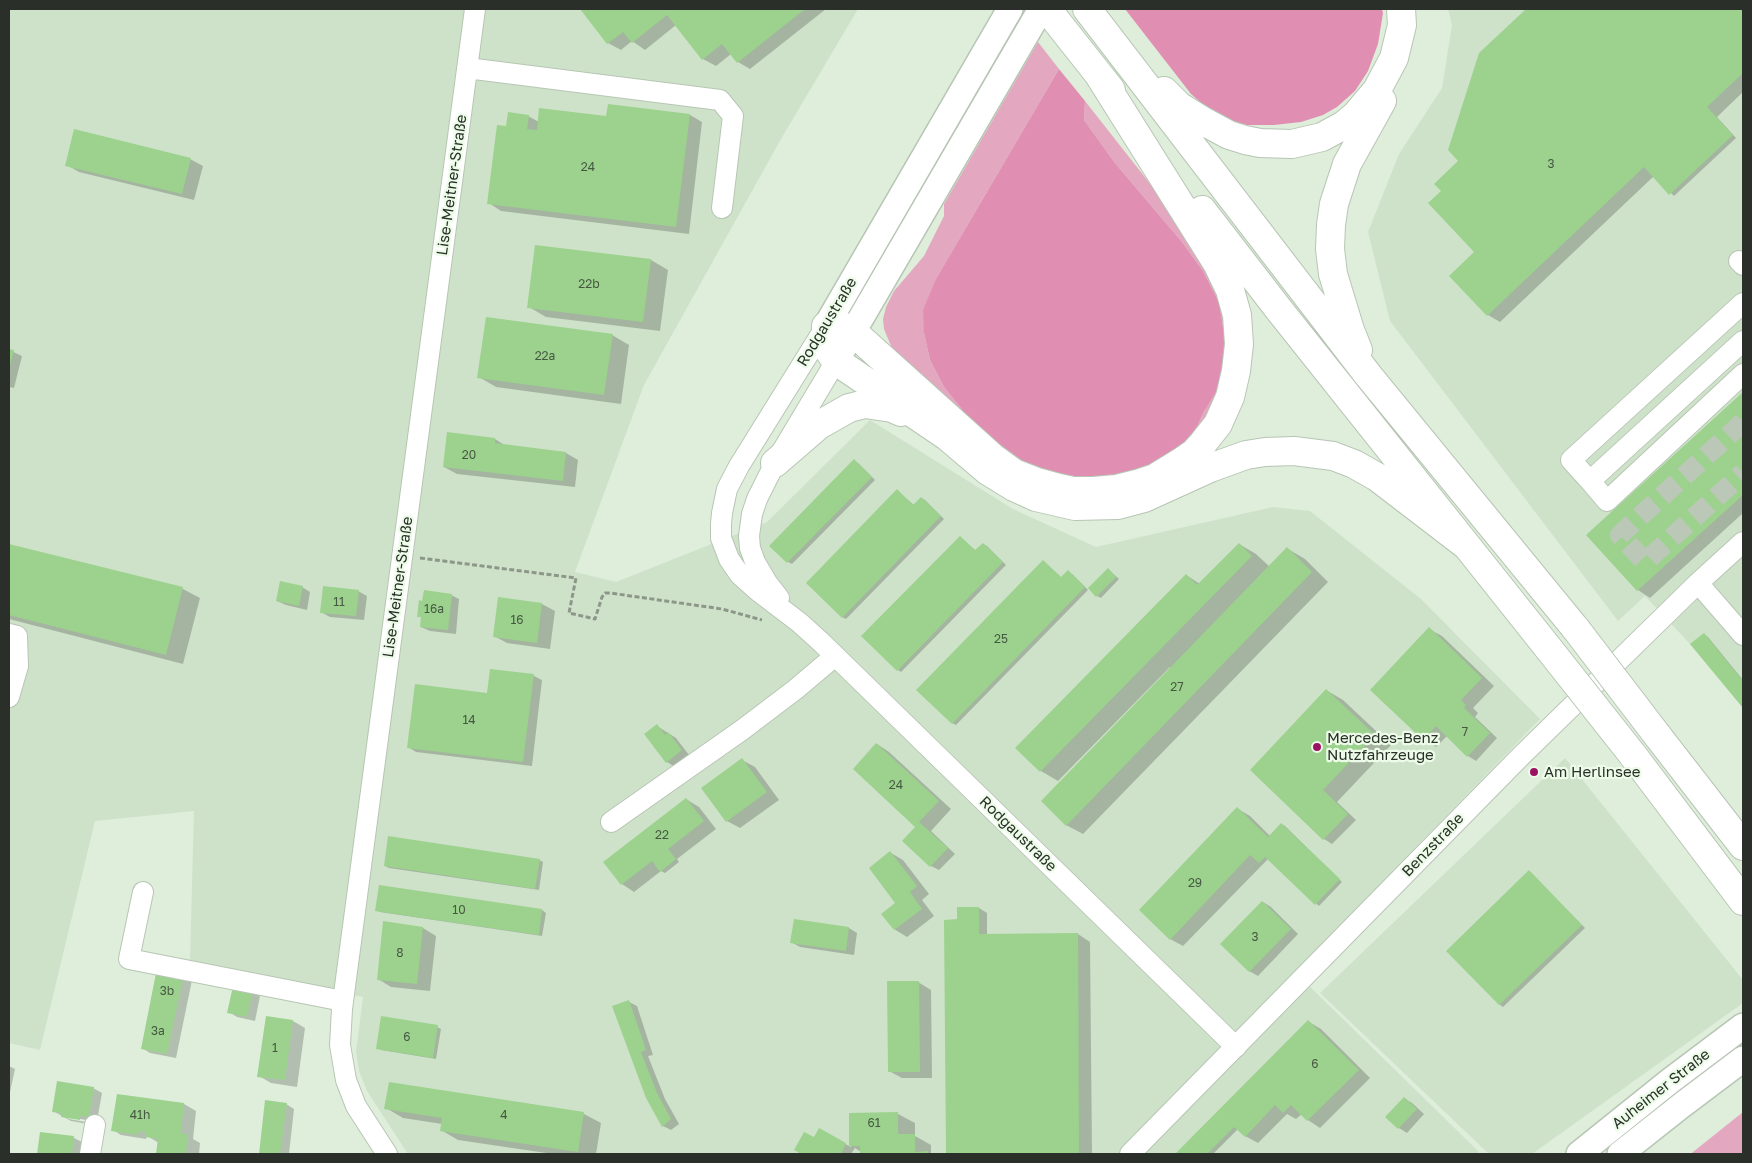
<!DOCTYPE html>
<html>
<head>
<meta charset="utf-8">
<style>
	body { margin:0 }
	#map { position:relative; width:1752px; height:1163px; overflow:hidden; background:#dfeedb; font-family:"Golos Text",sans-serif }
	canvas { display:block }
	.frame { position:absolute; inset:0; border:10px solid #2a3029; pointer-events:none }
</style>
</head>
<body>
<div id="map">
<canvas width="1752" height="1163"></canvas>
<div class="frame"></div>
</div>
<script>
const context = document.querySelector('canvas').getContext('2d');
context.lineJoin = 'round';
function fillPath(path, color) { context.fillStyle = color; context.fill(path, 'evenodd'); }
const toPath = rows => new Path2D(rows.map(r => 'M' + r).join(''));
function strokePath(path, color, width, dash) { context.strokeStyle = color; context.lineWidth = width; context.lineCap = dash ? 'butt' : 'round'; context.setLineDash(dash || []); context.stroke(path); }
function label(font, color, halo, rows, align = 'center') {
  context.font = font + ' "Golos Text",sans-serif'; context.lineWidth = 4.5; context.setLineDash([]); context.textBaseline = 'middle'; context.strokeStyle = halo; context.fillStyle = color; for (const [text, x, y, turn = 0] of rows) {
    context.save(); context.translate(x, y); context.rotate((+turn || 0) * Math.PI / 180); context.textAlign = isNaN(turn) ? turn : align; if (halo) context.strokeText(text, 0, 0); context.fillText(text, 0, 0); context.restore();
  }
}
const built = toPath([
	[9,9,858,9,781,139,644,385,575,572,616,582,767,522,870,420,1013,509,1096,547,1273,507,1310,511,1421,599,1540,719,1295,972,1479,1152,1477,1154,408,1154,367,1091,359,1071,356,1052,363,997,190,960,194,811,95,821,40,1050,9,1043],
	[1448,9,1743,9,1743,708,1690,644,1645,596,1618,621,1390,321,1368,232,1399,154,1442,88,1452,25],
	[1565,758,1743,980,1743,1003,1532,1154,1489,1154,1320,993]
]);
const green = toPath([
	[1038,42,1059,69,937,277,924,333,930,360,944,387,964,412,990,437,1195,431,1204,411,1226,345,1219,302,1203,271,1182,242,1115,163,1084,120,1085,101,1214,265,1235,346,1201,434,1097,486,1016,467,910,370,891,346,884,329,883,319,886,307,894,291,924,256,944,216,944,204],
	[1743,1112,1743,1154,1691,1154,1693,1152]
]);
const forest = toPath([
	[1125,9,1382,9,1383,13,1378,44,1368,71,1355,91,1337,107,1323,115,1301,122,1274,125,1247,125,1223,118,1206,107,1191,94],
	[1059,69,1085,101,1084,120,1115,163,1182,242,1203,271,1219,302,1226,345,1217,390,1204,411,1195,431,1183,445,1142,470,1116,476,1083,478,1052,473,1022,461,990,437,964,412,944,387,930,360,924,333,923,310,937,277]
]);
const shadow = toPath([
	[581,9,826,9,750,69,738,62,731,54,716,66,703,59,676,25,645,50,632,41,621,50,608,43],
	[1528,9,1743,9,1743,92,1717,117,1736,138,1674,196,1654,176,1500,322,1488,315,1476,252,1443,191,1460,162,1480,54],
	[690,115,702,122,689,234,501,211,489,203,507,128,528,116,539,122],
	[190,159,203,166,194,200,79,172,67,165],
	[651,260,668,270,660,331,546,317,529,307],
	[612,335,629,345,621,404,496,387,479,377],
	[9,350,22,356,14,388,9,387],
	[1743,393,1743,513,1650,598,1638,590,1588,535],
	[495,439,506,446,566,453,578,460,575,487,457,474,444,467],
	[858,463,875,480,792,564,788,562,771,546],
	[897,491,914,505,921,498,925,500,944,519,846,619,842,617],
	[960,537,976,551,983,544,987,546,1006,565,901,672,898,670],
	[1239,544,1256,554,1270,567,1288,549,1305,559,1328,582,1083,834,1066,825,1171,669,1170,667,1058,781,1041,771,1017,748,1186,575,1200,584],
	[9,545,183,589,200,598,183,664,9,619],
	[1043,561,1062,578,1072,574,1088,590,956,725,952,723],
	[1108,569,1119,579,1101,598,1097,596],
	[302,587,310,592,307,610,286,605,277,601],
	[358,591,367,596,364,620,330,617,321,612],
	[451,595,459,599,456,634,430,631,421,627,422,618,419,616],
	[542,604,555,611,550,649,507,643,494,636],
	[1429,629,1442,636,1494,686,1473,708,1478,713,1475,717,1497,738,1476,761,1468,756,1447,736,1436,747,1424,739,1371,690],
	[1704,635,1708,637,1743,680,1743,707,1692,645],
	[491,670,534,676,542,680,532,766,416,752,408,747,488,695],
	[1326,690,1343,700,1391,745,1337,802,1356,820,1332,844,1324,839,1300,815],
	[657,726,676,738,689,755,675,767,667,762],
	[877,744,889,752,951,809,931,831,955,854,939,870,931,866,917,827],
	[742,760,755,767,779,800,740,828,727,821],
	[686,799,699,807,716,829,677,859,679,862,665,873,661,871,634,892,622,884],
	[1238,809,1250,816,1270,836,1281,824,1285,826,1342,882,1319,906,1268,859,1183,946,1170,939],
	[891,853,903,860,929,894,922,900,934,916,907,937,894,929,897,903],
	[539,860,543,862,539,890,389,868,385,866],
	[1529,872,1585,928,1503,1007,1499,1004],
	[380,887,542,910,546,913,542,936,380,912,376,910],
	[1263,902,1271,907,1298,934,1258,976,1249,971],
	[979,908,987,913,987,935,1078,934,1090,942,1092,1154,947,1154,945,921,958,921],
	[795,920,849,928,857,933,854,955,800,947,791,942],
	[384,922,423,928,436,936,430,991,391,987,378,979],
	[158,970,192,980,176,1058,150,1053,142,1048],
	[918,982,931,990,932,1078,902,1078,889,1071],
	[252,991,260,996,255,1021,237,1017,229,1012],
	[629,1002,637,1006,653,1055,648,1056,665,1099,679,1124,671,1130,663,1126,647,1097],
	[293,1021,305,1028,297,1087,271,1083,259,1076],
	[1309,1022,1321,1029,1370,1078,1320,1128,1308,1120,1302,1114,1296,1119,1287,1114,1258,1143,1245,1136,1238,1129,1213,1154,1177,1154],
	[437,1027,441,1029,436,1059,381,1050,378,1048],
	[9,1066,15,1069,9,1097],
	[93,1088,102,1093,97,1121,88,1124,71,1121,53,1111],
	[66,1116,86,1120,86,1122,69,1119],
	[1404,1098,1412,1103,1424,1114,1407,1133,1399,1128],
	[184,1104,196,1111,193,1139,200,1143,199,1154,157,1154,159,1143,147,1136,146,1139,121,1135,113,1130],
	[286,1104,294,1109,289,1154,263,1154,260,1153],
	[386,1108,584,1114,601,1123,596,1154,553,1154,458,1140,441,1130,442,1124,403,1118],
	[851,1114,898,1114,915,1123,915,1136,931,1145,931,1154,864,1154,855,1148,851,1154,804,1154,796,1150,815,1138,819,1130,851,1147],
	[41,1134,74,1138,82,1142,80,1154,38,1154]
]);
const building = toPath([
	[580,9,805,9,737,63,722,44,702,60,667,15,632,43,623,32,607,44],
	[1526,9,1743,9,1743,73,1707,107,1733,135,1669,195,1644,167,1487,316,1449,276,1474,252,1428,203,1441,191,1434,184,1458,161,1448,150,1479,53],
	[608,104,690,114,676,227,487,204,497,125,506,126,508,112,529,115,527,129,537,130,539,108,606,116],
	[74,129,191,158,182,194,65,166],
	[535,245,651,259,643,322,527,308],
	[486,317,613,334,604,395,477,378],
	[9,349,14,350,9,369],
	[1743,392,1743,495,1637,591,1586,535],
	[447,432,495,438,495,443,566,452,563,481,443,467],
	[854,459,872,477,787,563,769,546],
	[897,489,913,505,921,497,941,516,842,618,806,583],
	[960,536,975,550,983,543,1003,562,897,671,861,636],
	[1239,543,1252,556,1040,772,1015,748,1186,574,1197,585],
	[9,544,183,587,166,655,9,615],
	[1287,547,1312,572,1066,826,1041,801],
	[1043,560,1061,577,1068,570,1085,587,952,724,916,690],
	[1108,568,1116,577,1096,597,1088,588],
	[280,581,303,586,299,606,276,601],
	[323,586,359,590,356,616,320,613],
	[424,590,452,594,448,630,420,627,421,617,417,617,419,600,422,601],
	[498,597,542,603,537,643,493,637],
	[1429,627,1482,678,1461,700,1466,705,1464,708,1490,733,1467,757,1436,726,1423,740,1370,690],
	[1704,633,1743,681,1743,708,1690,644],
	[490,669,534,674,523,762,407,748,415,684,487,693],
	[1326,689,1375,735,1323,790,1348,814,1323,840,1250,770],
	[657,724,665,735,668,732,682,750,666,763,644,734],
	[876,743,939,801,919,822,948,848,930,867,902,841,915,827,853,769],
	[742,758,767,792,726,822,701,788],
	[686,798,704,821,668,849,676,859,660,872,652,861,621,885,603,862],
	[1237,807,1268,837,1281,823,1340,879,1315,905,1265,857,1259,863,1250,855,1170,940,1139,910],
	[388,836,540,859,535,889,384,866],
	[890,851,917,886,910,892,922,909,894,930,881,914,895,903,869,868],
	[1529,870,1582,925,1499,1005,1446,951],
	[379,885,542,909,539,935,375,911],
	[1262,901,1291,929,1249,972,1220,944],
	[957,907,979,907,979,934,1078,933,1079,1154,946,1154,944,920,957,919],
	[794,919,849,927,846,951,790,943],
	[383,921,423,927,417,984,377,980],
	[157,968,184,974,167,1054,141,1049],
	[887,981,919,981,920,1072,888,1072],
	[233,986,253,990,247,1017,227,1013],
	[629,1000,646,1050,641,1052,657,1093,671,1119,662,1127,646,1098,612,1006],
	[266,1016,293,1020,285,1080,257,1077],
	[381,1016,438,1025,433,1058,376,1049],
	[1308,1020,1359,1070,1307,1121,1291,1105,1283,1113,1275,1105,1245,1137,1234,1127,1207,1154,1175,1154],
	[57,1081,94,1087,89,1117,80,1116,80,1120,61,1117,61,1113,52,1112],
	[389,1082,584,1112,578,1152,440,1131,442,1118,384,1109],
	[117,1094,184,1103,181,1134,188,1134,186,1154,156,1154,158,1139,146,1137,146,1132,139,1131,138,1135,111,1131],
	[1404,1097,1417,1109,1398,1129,1385,1117],
	[265,1100,287,1103,280,1154,259,1154],
	[898,1112,898,1134,915,1134,915,1152,928,1151,928,1154,872,1154,872,1153,860,1153,860,1146,849,1146,849,1113],
	[819,1128,846,1143,841,1154,801,1154,794,1150,804,1132,814,1137],
	[40,1132,74,1136,72,1154,37,1154]
]);
const minorTunnel = toPath([
	[1743,422,1620,535,1645,562,1743,473]
]);
const path = toPath([
	[420,558,576,578,569,613,595,619,602,597,605,593,610,593,722,609,762,620]
]);
const minor = toPath([
	[467,68,720,100,733,116,722,208],
	[1739,261,1743,265],
	[826,326,739,466,727,489,722,513,721,524,721,538,729,559,740,575,758,591,800,623,822,643,1236,1047],
	[1743,341,1590,481,1607,501,1743,374],
	[1590,481,1571,460,1743,303],
	[1698,583,1743,635],
	[779,598,768,584,755,562,750,548,749,536,752,514,757,499,775,463,836,361],
	[9,634,17,636,18,666,9,697],
	[611,822,742,730,796,689,835,656],
	[143,892,129,959,343,1001],
	[90,1154,95,1125],
	[387,1154,356,1106,346,1080,340,1045,342,1009,475,9],
	[1130,1154,1519,758,1698,583,1743,542]
]);
const major = toPath([
	[826,326,1010,9],
	[836,361,1041,9],
	[1579,1154,1670,1081,1743,1026],
	[1620,1154,1682,1105,1743,1059]
]);
const highway = toPath([
	[1047,9,1111,90],
	[1087,9,1368,375,1576,629],
	[1099,75,1217,263,1230,290,1237,315,1239,344,1236,371,1230,397,1218,424,1203,443,1194,453,1181,462,1155,478,1140,483,1116,489,1094,491,1073,491,1059,488,1037,482,1014,473,992,457,853,332,845,327,835,325,826,326,826,341,829,351,836,361,948,437,988,471,1014,487,1036,497,1075,506,1118,505,1144,498,1210,468,1246,455,1265,452,1294,451,1333,456,1354,464,1377,477,1467,546],
	[1164,91,1179,106,1203,121,1229,135,1245,140,1260,143,1292,144,1322,137,1344,125,1356,115,1377,90,1394,58,1402,25,1401,9],
	[1202,210,1280,311,1549,649],
	[1358,350,1350,330,1333,274,1330,249,1331,225,1334,204,1347,164,1382,101],
	[775,463,819,425,849,408,865,404,892,408,901,412],
	[1657,735,1743,846],
	[1632,754,1743,901]
]);
const highwayBridge = toPath([
	[1576,629,1657,735],
	[1549,649,1632,754]
]);
const markers = [
	[1317,747,5,"#9c1262"],
	[1534,772,5,"#9c1262"]
];
const numberNames = [
	["3",1551,164],
	["24",588,167],
	["22b",589,284],
	["22a",545,356],
	["20",469,455],
	["11",339,602],
	["16a",434,609],
	["16",517,620],
	["25",1001,639],
	["27",1177,687],
	["14",469,720],
	["7",1465,732],
	["24",896,785],
	["22",662,835],
	["29",1195,883],
	["10",459,910],
	["3",1255,937],
	["8",400,953],
	["3b",167,991],
	["3a",158,1031],
	["6",407,1037],
	["1",275,1048],
	["6",1315,1064],
	["41h",140,1115],
	["4",504,1115],
	["61",874,1123]
];
const streetNames = [
	["Lise-Meitner-Straße",452,185,-82],
	["Rodgaustraße",827,322,-59],
	["Lise-Meitner-Straße",398,587,-82],
	["Rodgaustraße",1018,834,44],
	["Benzstraße",1433,845,-46],
	["Auheimer Straße",1661,1089,-38]
];
const poiNames = [
	["Mercedes-Benz",1327,738],
	["Nutzfahrzeuge",1327,755],
	["Am Herlinsee",1544,772]
];
fillPath(built, '#cee2c9');
fillPath(green, '#e3a7c0');
fillPath(forest, '#e18eb3');
fillPath(shadow, '#0003');
fillPath(building, '#9cd28d');
strokePath(minorTunnel, '#bbc8b7', 20, [20, 10]);
strokePath(minor, '#b7c6b4', 22);
strokePath(major, '#b7c6b4', 28);
strokePath(highway, '#b7c6b4', 30);
strokePath(path, '#8c9789', 3, [5, 2.5]);
strokePath(minor, '#fff', 20);
strokePath(major, '#fff', 25);
strokePath(highway, '#fff', 28);
strokePath(highwayBridge, '#b7c6b4', 30, []);
strokePath(highwayBridge, '#fff', 28);
for (const [x, y, r, color] of markers) { const dot = new Path2D(); dot.arc(x, y, r, 0, 2 * Math.PI); context.fillStyle = color; context.fill(dot); strokePath(dot, '#ecfce8', 2); }
label('12px', '#465842', null, numberNames);
label('15px', '#2a3029', '#ecfce8', streetNames);
label('15px', '#2a3029', '#ecfce8', poiNames, 'left');
</script>
</body>
</html>
